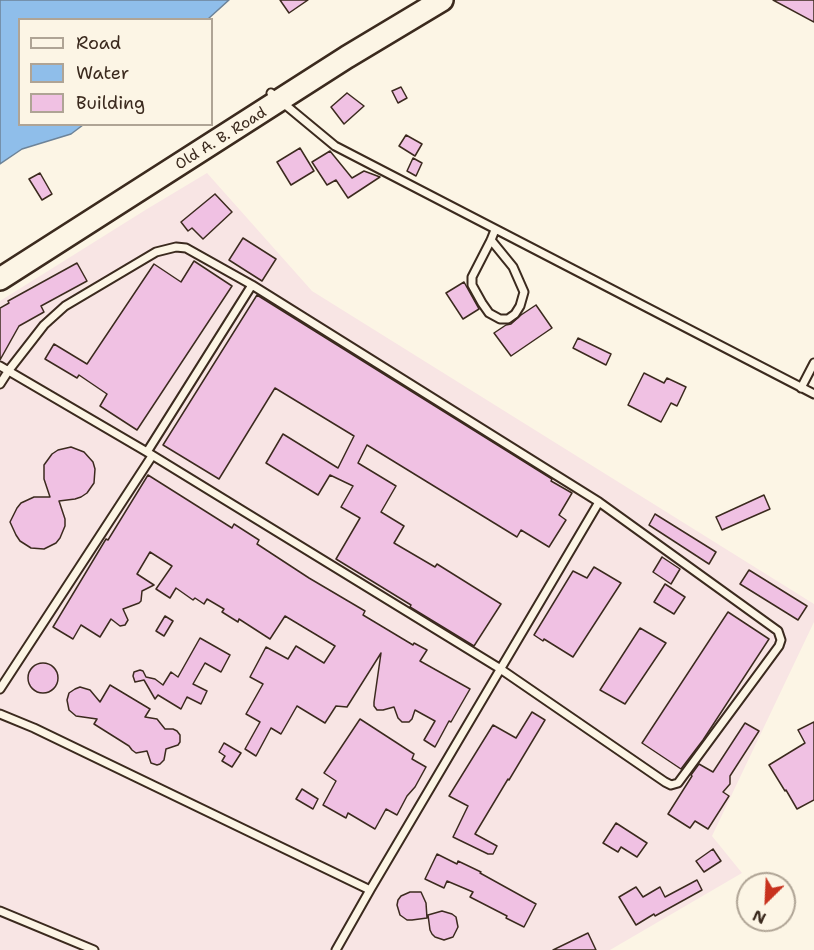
<!DOCTYPE html>
<html>
<head>
<meta charset="utf-8">
<style>
	body { margin:0 }
	#map { position:relative; width:814px; height:950px; overflow:hidden; background:#fcf5e5; font-family:"Shantell Sans",sans-serif }
	canvas { display:block }
	.legend { position:absolute; left:18px; top:18px; width:195px; height:108px; box-sizing:border-box; background:#fcf5e5; border:2px solid #afa495; margin:0; padding:8px 10px; list-style:none; font-size:18px; color:#3b2a1e }
	.legend li { display:flex; align-items:center; gap:12px; height:30px }
	.legend b { width:30px; border:2px solid #afa495 }
	.north { position:absolute; left:736px; top:872px; width:60px; height:60px; box-sizing:border-box; background:#fcf5e5; border:2px solid #afa495; border-radius:50%; rotate:204deg; font-size:16px; font-weight:700; line-height:24px; text-align:center; color:#3b2a1e }
	.north::after { content:''; display:block; margin:auto; width:21px; height:27px; background:#c8321e; clip-path:polygon(50% 0,100% 100%,50% 72%,0 100%) }
</style>
</head>
<body>
<div id="map">
<canvas width="814" height="950"></canvas>
<ul class="legend">
<li><b style="height:8px;background:#fcf5e5"></b>Road</li>
<li><b style="height:16px;background:#8fbeea"></b>Water</li>
<li><b style="height:16px;background:#f0c1e3"></b>Building</li>
</ul>
<div class="north">N</div>
</div>
<script>
const context = document.querySelector('canvas').getContext('2d');
context.lineJoin = 'round';
function fillPath(path, color) { context.fillStyle = color; context.fill(path, 'evenodd'); }
const toPath = rows => new Path2D(rows.map(r => 'M' + r).join(''));
function strokePath(path, color, width, dash) { context.strokeStyle = color; context.lineWidth = width; context.lineCap = dash ? 'butt' : 'round'; context.setLineDash(dash || []); context.stroke(path); }
function label(font, color, halo, rows, align = 'center') {
  context.font = font + ' "Shantell Sans",sans-serif'; context.lineWidth = 4.5; context.setLineDash([]); context.textBaseline = 'middle'; context.strokeStyle = halo; context.fillStyle = color; for (const [text, x, y, turn = 0] of rows) {
    context.save(); context.translate(x, y); context.rotate((+turn || 0) * Math.PI / 180); context.textAlign = isNaN(turn) ? turn : align; if (halo) context.strokeText(text, 0, 0); context.fillText(text, 0, 0); context.restore();
  }
}
const built = toPath([
	[207,173,312,291,814,604,814,622,712,836,742,873,610,950,0,950,0,301,147,209]
]);
const water = toPath([
	[0,0,229,0,208,19,20,20,20,124,83,125,71,134,22,149,0,164,0,0]
]);
const building = toPath([
	[280,0,308,0,289,13,280,0],
	[773,0,814,0,814,22,773,0],
	[401,87,407,98,398,103,392,91,401,87],
	[347,93,364,106,344,124,331,107,347,93],
	[406,135,422,144,415,156,399,146,406,135],
	[300,148,314,171,291,185,277,162,300,148],
	[330,151,352,178,364,171,380,177,348,198,336,180,327,185,312,162,330,151],
	[413,158,422,163,416,176,407,171,413,158],
	[40,173,52,194,42,200,29,179,40,173],
	[215,194,232,212,203,239,192,228,188,231,181,222,215,194],
	[243,238,276,259,262,281,229,260,243,238],
	[194,261,232,286,137,430,100,406,107,394,79,375,77,378,45,359,54,344,87,364,154,264,181,282,194,261],
	[77,263,87,281,41,306,44,312,19,326,0,360,0,308,9,303,8,301,77,263],
	[464,282,479,309,463,319,446,293,464,282],
	[257,295,552,479,551,481,572,493,559,515,566,520,549,547,521,530,517,537,367,445,358,463,396,486,381,512,404,526,394,543,435,567,437,564,501,604,474,646,410,607,411,605,336,559,360,518,341,507,353,486,330,475,318,495,266,463,283,434,338,468,354,436,275,388,219,479,163,445,257,295],
	[536,305,552,328,511,356,494,333,506,325,511,324,521,315,536,305],
	[578,338,611,354,606,365,573,348,578,338],
	[644,373,664,383,667,378,686,387,677,406,671,403,661,422,628,405,644,373],
	[71,447,84,452,93,462,95,469,94,483,87,493,81,497,75,499,59,501,65,519,65,526,60,538,56,543,44,549,31,548,20,541,16,535,10,522,17,508,21,503,34,497,50,497,44,479,44,465,52,454,58,450,71,447],
	[148,475,232,528,234,524,259,540,257,544,309,578,365,611,363,615,413,645,414,643,427,650,420,661,470,689,451,722,449,721,435,747,424,740,435,721,415,710,412,719,409,722,402,722,398,718,394,707,383,710,377,710,374,706,374,702,381,653,347,707,336,706,325,723,297,706,281,734,271,728,256,756,245,749,260,722,246,714,263,684,250,677,266,647,288,659,296,646,324,663,335,646,285,616,270,639,239,619,238,622,222,612,224,609,207,599,204,604,195,598,193,600,176,588,170,598,156,589,172,566,150,552,137,574,154,585,142,591,141,601,139,603,123,609,128,620,125,625,120,626,111,619,100,637,81,625,73,639,53,627,106,539,108,540,148,475],
	[764,495,770,509,722,530,716,517,764,495],
	[655,514,716,552,709,564,649,525,655,514],
	[662,557,680,569,671,584,653,572,662,557],
	[594,567,621,583,573,657,544,639,543,641,534,635,573,571,587,578,594,567],
	[749,570,807,606,798,620,740,584,749,570],
	[665,584,685,597,674,614,654,602,665,584],
	[728,612,769,639,703,740,681,769,642,743,728,612],
	[165,616,173,621,164,636,156,631,165,616],
	[640,628,666,643,625,704,600,690,640,628],
	[200,638,230,655,221,672,205,663,193,684,207,691,201,704,187,697,181,709,158,695,155,699,144,680,135,682,133,676,134,672,140,670,143,671,146,677,155,679,163,685,171,672,178,677,200,638],
	'28 678a15 15 0 1 1 30 0a15 15 0 1 1-30 0Z',
	[110,685,150,709,145,717,157,719,165,729,173,729,177,731,180,735,180,742,178,745,166,749,164,760,160,764,157,765,151,763,147,751,136,753,132,750,129,746,94,724,97,719,76,716,69,710,67,700,69,693,75,689,80,687,90,690,100,702,110,685],
	[532,712,545,720,509,780,508,779,475,834,497,846,493,854,488,854,453,837,468,806,449,796,493,725,516,738,532,712],
	[360,719,414,754,412,759,426,767,415,787,407,796,397,815,386,809,375,829,348,813,346,818,323,805,336,781,324,773,360,719],
	[814,722,814,800,797,809,786,790,785,791,769,765,805,743,798,730,814,722],
	[745,723,759,731,730,776,730,784,723,792,729,796,708,829,695,821,690,828,668,814,692,776,691,775,699,764,713,772,745,723],
	[224,743,241,753,232,767,222,761,225,756,219,752,224,743],
	[302,789,318,799,313,809,296,799,302,789],
	[616,823,647,843,637,857,621,847,618,852,603,843,616,823],
	[713,849,721,861,704,872,696,861,713,849],
	[437,854,457,864,458,861,481,872,480,873,536,904,524,927,506,918,507,916,470,897,473,892,447,881,444,888,425,879,437,854],
	[697,880,702,890,655,916,654,914,636,925,619,897,636,887,643,897,660,887,665,897,697,880],
	[410,892,421,892,426,903,427,918,412,920,407,920,400,915,397,905,398,900,401,896,410,892],
	[442,911,452,914,456,917,458,927,453,937,444,940,435,937,432,934,430,930,428,915,442,911],
	[588,933,596,950,553,950,588,933]
]);
const lane = toPath([
	[271,93,335,146,814,394],
	[491,240,513,267,524,292,520,306,515,314,508,319,500,319,489,313,482,303,472,285,472,277,491,240,495,230],
	[0,366,147,452,499,668,665,782,671,785,678,783,779,646,781,640,778,631,599,502],
	[0,384,9,370,44,325,65,306,156,252,176,247,186,248,252,285],
	[801,388,814,363],
	[0,689,152,456],
	[0,714,34,728,370,890,599,502,252,285,147,452],
	[0,911,94,950],
	[336,950,370,890]
]);
const primary = toPath([
	[0,279,347,57,442,0]
]);
const streetNames = [
	["Old A. B. Road",221,139,-32]
];
fillPath(built, '#f8e5e4');
fillPath(water, '#8fbeea');
strokePath(water, '#6d8398', 1.5);
fillPath(building, '#f0c1e3');
strokePath(building, '#3b2a1e', 1.5);
strokePath(lane, '#3b2a1e', 11);
strokePath(primary, '#3b2a1e', 26);
strokePath(lane, '#fcf5e5', 7);
strokePath(primary, '#fcf5e5', 21);
label('15px', '#3b2a1e', '#fcf5e5', streetNames);
</script>
</body>
</html>
